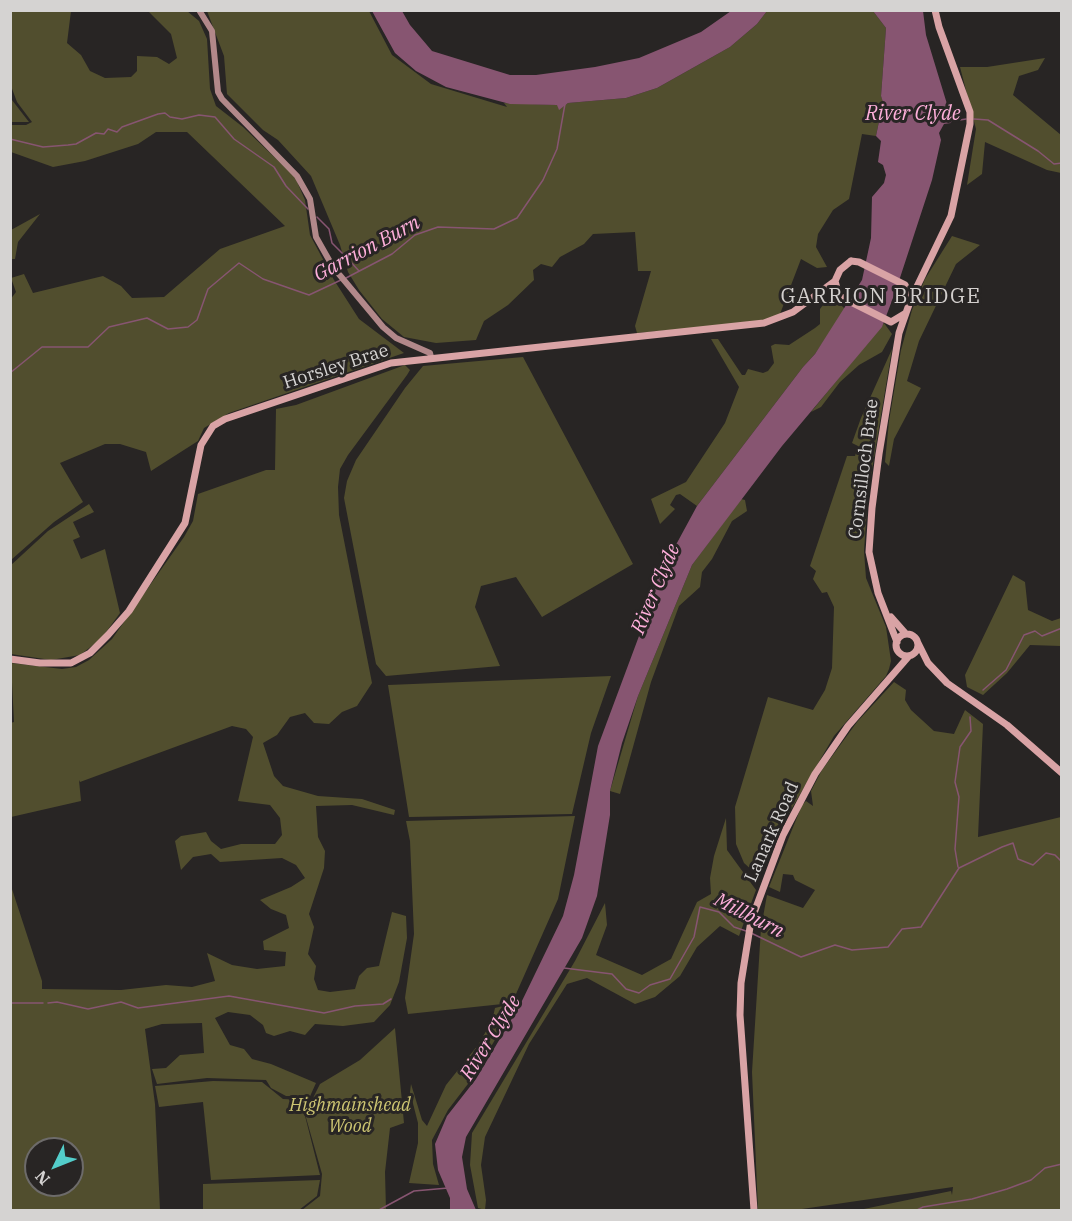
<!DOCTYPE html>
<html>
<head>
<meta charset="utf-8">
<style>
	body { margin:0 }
	#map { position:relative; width:1072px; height:1221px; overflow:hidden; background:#282524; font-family:"IBM Plex Serif",serif }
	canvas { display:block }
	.frame { position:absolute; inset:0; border:12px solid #d5d3d2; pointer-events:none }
	.north { position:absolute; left:24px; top:1137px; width:60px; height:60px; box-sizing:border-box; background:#282524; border:2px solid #6d6b6a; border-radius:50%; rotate:227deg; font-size:16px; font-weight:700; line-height:24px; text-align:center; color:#d5d3d2 }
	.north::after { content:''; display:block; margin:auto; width:21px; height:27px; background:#53cdca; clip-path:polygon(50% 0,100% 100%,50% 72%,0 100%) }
</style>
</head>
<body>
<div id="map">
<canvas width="1072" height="1221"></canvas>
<div class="frame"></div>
<div class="north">N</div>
</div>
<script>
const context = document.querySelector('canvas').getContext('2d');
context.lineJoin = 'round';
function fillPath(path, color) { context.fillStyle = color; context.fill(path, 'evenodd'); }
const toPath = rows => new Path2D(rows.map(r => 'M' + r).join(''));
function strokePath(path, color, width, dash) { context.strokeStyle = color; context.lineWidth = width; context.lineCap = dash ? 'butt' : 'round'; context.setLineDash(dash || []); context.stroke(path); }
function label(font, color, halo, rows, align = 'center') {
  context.font = font + ' "IBM Plex Serif",serif'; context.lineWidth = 6; context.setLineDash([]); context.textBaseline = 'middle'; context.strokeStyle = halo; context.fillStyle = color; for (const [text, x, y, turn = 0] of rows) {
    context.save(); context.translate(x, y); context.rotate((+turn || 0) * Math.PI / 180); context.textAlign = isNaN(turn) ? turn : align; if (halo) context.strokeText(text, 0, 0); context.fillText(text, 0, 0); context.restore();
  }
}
const green = toPath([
	[11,11,71,11,67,43,81,55,90,71,105,78,131,77,137,71,137,56,157,57,169,64,177,58,171,34,148,11,187,11,199,21,207,39,210,89,216,106,243,127,295,177,305,200,310,235,334,280,359,319,404,353,229,413,204,428,198,441,151,471,146,452,120,444,105,444,60,463,83,502,54,522,11,560,10,300,16,292,11,278,24,274,33,293,103,276,121,286,132,298,164,297,220,249,285,226,187,132,156,132,138,144,85,161,53,167,11,152,11,125,26,125,32,122,17,102,11,86],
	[207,11,369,11,392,55,431,84,507,107,504,103,558,105,559,109,568,103,626,98,657,88,730,47,757,24,767,11,873,11,886,28,881,96,883,101,876,136,862,134,849,199,833,210,818,234,816,247,827,267,817,268,801,259,780,314,776,317,753,323,637,333,635,326,651,271,638,271,635,232,593,234,584,244,560,257,552,267,541,264,533,270,534,280,508,305,484,321,476,340,436,343,404,337,382,319,359,290,348,272,340,245,311,176,278,140,263,130,227,94,224,56],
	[1045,58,1038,70,1019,76,1013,95,1061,135,1061,173,1047,170,985,142,982,174,967,185,976,129,960,67,987,67],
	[11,94,12,100,29,122,11,122],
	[40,214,18,242,15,259,11,259,11,230],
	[952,236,980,245,956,264,919,341,907,381,921,388,894,439,889,466,885,462,889,421,901,350,912,310,925,279],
	[833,302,839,303,845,309,842,314,815,354,803,367,697,506,680,494,676,495,670,505,675,509,660,524,651,499,686,482,725,423,739,387,711,339,718,339,742,375,745,375,748,369,763,373,768,371,774,363,771,346,775,344,789,345,815,328,820,324,820,309,823,305],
	[884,323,892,334,882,352,859,365,840,382,821,407,811,412],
	[892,349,868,494,864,551,866,578,886,627,891,661,889,669,886,676,834,736,781,827,764,869,754,872,744,863,736,844,735,807,768,697,813,710,825,690,832,668,834,607,827,592,822,593,813,579,816,571,810,566,847,456,855,456,858,446,852,443,861,418],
	[523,357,633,564,542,617,516,577,481,586,475,607,500,666,386,676,376,664,344,498,347,481,356,460,405,388,423,366],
	[405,365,410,370,407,375,348,455,340,469,338,487,339,515,372,683,357,706,342,712,329,724,314,723,305,713,290,717,277,735,263,743,274,776,283,786,318,796,362,799,395,810,394,815,352,805,316,806,318,837,325,851,324,868,309,914,314,927,308,954,316,966,314,979,318,990,330,992,355,989,359,976,367,968,379,966,392,912,406,916,407,938,399,982,390,1005,374,1022,343,1026,315,1024,305,1035,290,1031,274,1036,266,1033,263,1025,250,1015,228,1012,215,1018,230,1045,244,1049,252,1059,271,1064,316,1083,307,1103,303,1096,286,1096,271,1088,266,1080,207,1078,157,1084,152,1069,166,1068,180,1055,204,1053,202,1023,162,1024,145,1029,155,1104,160,1210,11,1210,11,886,42,981,42,989,121,990,166,985,192,987,215,981,207,953,232,965,257,969,285,966,286,952,264,950,263,941,289,928,286,915,271,909,260,900,291,887,305,878,296,865,282,858,220,862,211,854,193,857,181,870,175,841,181,836,206,832,211,841,221,849,241,844,275,844,282,835,280,818,270,805,238,801,253,737,246,729,232,726,80,782,79,780,81,801,11,817,10,723,14,722,11,663,62,669,76,667,89,660,112,639,184,537,193,521,198,494,266,470,275,470,276,409,296,405],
	[36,1149,72,1149,72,1185,36,1185],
	[741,499,745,500,747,511,732,521,712,559,702,572,700,587,679,606,651,682,620,794,610,791,638,696,692,565],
	[89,504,94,512,73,522,80,537,73,540,81,559,105,549,120,613,101,639,80,655,51,660,11,654,10,566,48,531],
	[1013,575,1025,582,1028,610,1052,621,1061,618,1061,646,1030,645,1007,673,983,695,967,687,965,675],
	[611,676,591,733,572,814,409,817,388,685],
	[894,682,906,690,905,700,911,710,934,731,954,734,965,710,983,724,978,837,1061,817,1061,1210,859,1210,951,1191,952,1195,953,1187,802,1209,828,1210,758,1210,752,1072,761,928,767,895,803,908,815,890,795,880,793,875,783,874,780,892,769,887,802,805,806,801,813,806,811,791,822,770,857,722],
	[575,816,558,899,512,1003,408,1014,405,998,414,934,410,841,406,821],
	[726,818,727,850,756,890,739,936,720,926,697,947,680,976,655,997,635,1004,587,978,567,984,529,1044,485,1137,481,1165,486,1200,485,1210,478,1208,470,1165,472,1133,575,961,605,903,607,925,596,955,642,975,671,959,697,902,711,894,710,878,714,856],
	[503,1006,510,1009,507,1019,474,1076,448,1110,432,1140,433,1164,439,1185,409,1183,418,1143,418,1123,410,1092,411,1084,422,1120,427,1126,446,1085,478,1045,492,1021,495,1008],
	[395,1028,404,1123,390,1128,385,1172,386,1210,302,1210,320,1196,322,1174,305,1114,320,1084,360,1060],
	[213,1081,262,1082,283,1099,301,1100,320,1175,211,1180,203,1102,159,1107,155,1086],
	[320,1180,317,1196,299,1210,203,1210,203,1184]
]);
const water = toPath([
	[372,11,402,11,410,25,432,51,510,75,536,75,595,67,639,58,701,32,731,11,767,11,757,24,730,47,657,88,626,98,568,103,559,110,557,105,510,104,446,87,416,71,395,53],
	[873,11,923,11,926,35,947,104,945,117,951,123,944,124,939,133,941,140,932,180,896,290,882,327,782,446,692,565,638,696,622,743,610,791,610,815,597,896,582,938,466,1137,462,1157,467,1189,476,1210,450,1210,450,1198,438,1170,435,1144,447,1116,476,1079,520,1005,563,916,574,875,598,746,642,628,652,589,697,506,803,367,815,354,862,280,871,238,872,197,884,183,886,175,883,165,878,162,881,141,876,136,883,102,881,96,886,28]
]);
const stream = toPath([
	[974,119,988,120,1038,151,1054,164,1062,163],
	[947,122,966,119],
	[10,139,43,147,68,145,76,144,96,133,104,134,108,129,117,132,122,127,158,114,165,113,170,117,182,119,199,115,215,117,234,139,274,167,286,186,308,209],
	[317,217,329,229,332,243,346,257],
	[348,259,359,271],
	[346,278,392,254,415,235,438,227,494,229,517,218,543,180,557,149,565,104],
	[10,373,42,347,88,347,109,327,147,318,168,329,188,327,197,320,208,289,239,263,263,279,309,295,341,280],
	[983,690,1006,670,1024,635,1035,631,1042,636,1062,628],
	[958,867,955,849,959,797,955,782,960,747,971,731,970,717],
	[751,933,801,957,835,945,852,950,888,947,902,929,921,927,959,868,1002,847,1013,843,1018,859,1033,865,1046,853,1055,855,1062,862],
	[564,968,612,974,626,989,639,993,650,985,670,979,694,937,700,907,719,912,734,927,746,931],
	[10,1003,43,1003],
	[48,1003,57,1002,88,1009,121,1002,138,1008,229,996,324,1013,355,1006,383,1004,391,999],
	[379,1210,414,1191,448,1188],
	[917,1210,923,1207,972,1199,1007,1189,1031,1180,1045,1168,1062,1164]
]);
const secondary = toPath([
	[199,10,212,31,218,92,222,99,297,176,310,199,316,237,333,267,383,327,396,338,430,353,431,357]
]);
const primary = toPath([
	[851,261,859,262,905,285,911,299,906,313,891,322,839,296,835,281,840,270,851,261],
	[911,299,951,216,970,124,970,112,939,27,935,10],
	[891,617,906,634],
	'896 645a11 11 0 1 1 22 0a11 11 0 1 1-22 0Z',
	[897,642,878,593,869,552,872,508,879,454,899,333,906,313],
	[918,643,928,663,947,683,1007,725,1062,773],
	[10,659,40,663,71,663,90,653,108,635,129,611,185,523,201,445,213,426,225,419,391,363,764,323,793,312,835,281],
	[754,1210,740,1015,741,983,751,921,783,835,815,774,848,726,909,656]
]);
const streetNames = [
	["Horsley Brae",336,367,-18],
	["Cornsilloch Brae",864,469,-83],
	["Lanark Road",772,832,-66]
];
const parkNames = [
	["Highmainshead",350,1106],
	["Wood",350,1127]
];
const waterNames = [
	["River Clyde",913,114],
	["Garrion Burn",367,249,-28],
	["River Clyde",656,589,-67],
	["Millburn",749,916,27],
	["River Clyde",491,1038,-58]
];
const quarterNames = [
	["GARRION BRIDGE",881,297]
];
fillPath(green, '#514e2e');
fillPath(water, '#875571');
strokePath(stream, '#875571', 1.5);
strokePath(secondary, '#b2888a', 6);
strokePath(primary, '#d9a3a5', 7);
label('18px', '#d5d3d2', '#282524', streetNames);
label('italic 18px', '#cdc572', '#282524', parkNames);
label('italic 20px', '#feafda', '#282524', waterNames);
context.letterSpacing = '1.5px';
label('21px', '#d3cfcd', '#282524', quarterNames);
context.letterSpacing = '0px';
</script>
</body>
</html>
